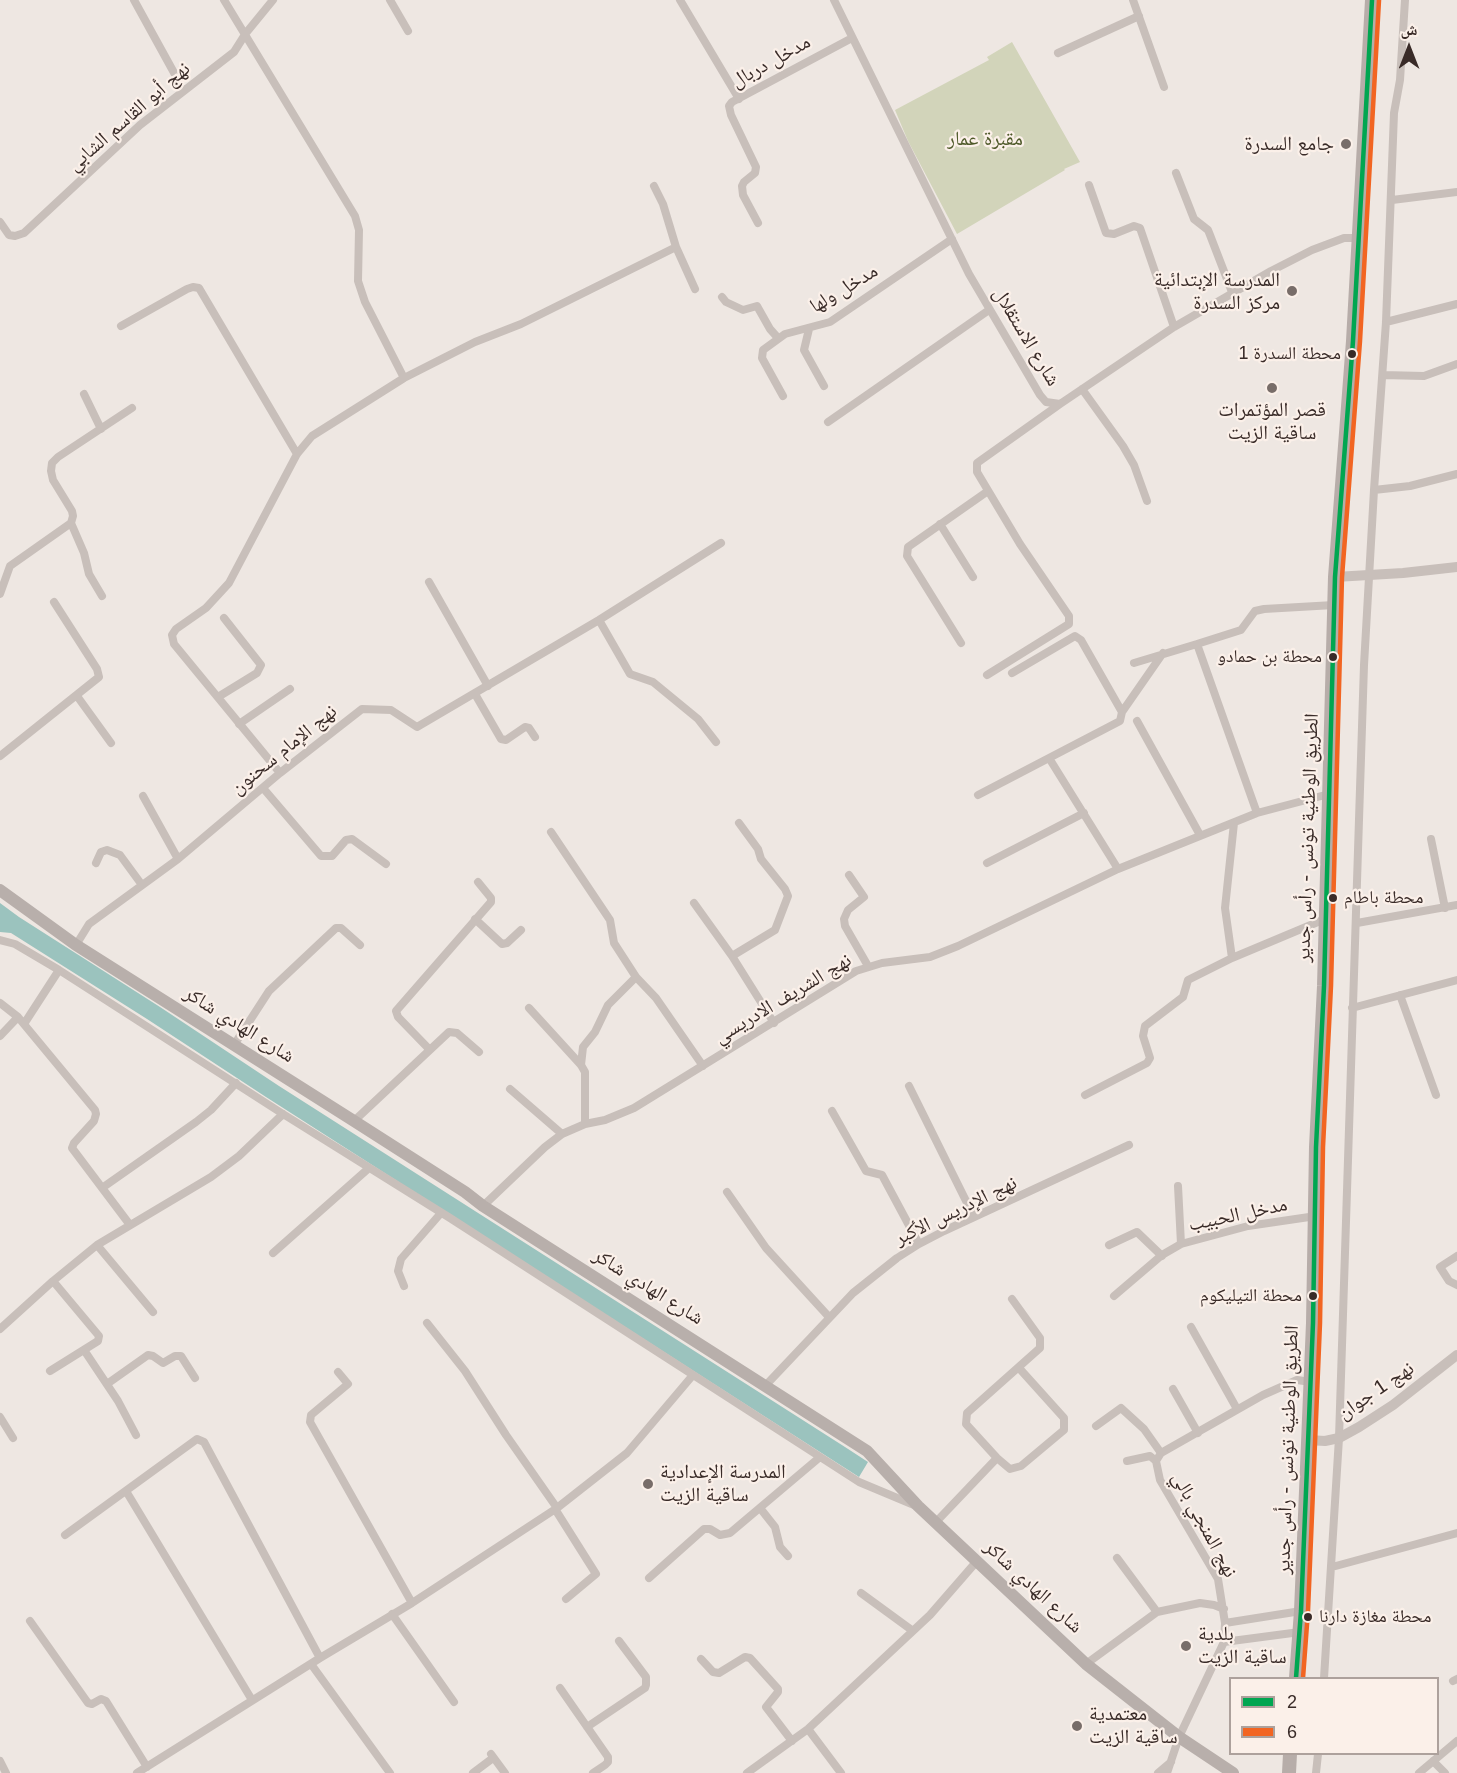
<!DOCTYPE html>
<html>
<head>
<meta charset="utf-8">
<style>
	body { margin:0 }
	#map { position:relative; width:1457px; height:1773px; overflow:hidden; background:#eee7e2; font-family:Helvetica,"Noto Naskh Arabic",sans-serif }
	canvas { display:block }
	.legend { position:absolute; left:1229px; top:1677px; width:210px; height:78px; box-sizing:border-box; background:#fbf0e9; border:2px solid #ada19c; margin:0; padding:8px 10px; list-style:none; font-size:18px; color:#392b28 }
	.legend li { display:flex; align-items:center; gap:12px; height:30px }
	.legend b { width:30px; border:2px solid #ada19c }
	.north { position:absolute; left:1379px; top:18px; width:60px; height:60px; -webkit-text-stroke:4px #fbf0e9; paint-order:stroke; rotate:0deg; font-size:16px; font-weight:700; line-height:24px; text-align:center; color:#392b28 }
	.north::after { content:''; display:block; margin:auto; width:21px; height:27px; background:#392b28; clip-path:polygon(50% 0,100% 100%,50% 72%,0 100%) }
</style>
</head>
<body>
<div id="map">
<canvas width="1457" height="1773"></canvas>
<ul class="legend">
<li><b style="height:8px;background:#00a651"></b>2</li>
<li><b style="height:8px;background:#f26522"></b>6</li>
</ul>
<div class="north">ش</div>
</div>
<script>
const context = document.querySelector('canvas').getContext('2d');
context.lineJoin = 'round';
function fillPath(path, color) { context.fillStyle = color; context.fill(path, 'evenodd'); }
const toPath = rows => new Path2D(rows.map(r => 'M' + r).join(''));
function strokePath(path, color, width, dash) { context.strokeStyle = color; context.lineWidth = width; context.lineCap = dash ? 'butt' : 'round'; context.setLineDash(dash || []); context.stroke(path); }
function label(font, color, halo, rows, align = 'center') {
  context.font = font + ' Helvetica,"Noto Naskh Arabic",sans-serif'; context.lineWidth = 4.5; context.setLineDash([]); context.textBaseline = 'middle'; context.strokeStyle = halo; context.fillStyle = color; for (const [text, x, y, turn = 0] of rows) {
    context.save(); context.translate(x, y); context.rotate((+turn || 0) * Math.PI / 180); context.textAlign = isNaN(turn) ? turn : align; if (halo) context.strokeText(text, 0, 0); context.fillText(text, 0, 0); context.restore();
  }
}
const green = toPath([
	[1012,42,1080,162,1064,169,1065,170,957,234,908,141,895,110,989,60,987,57]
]);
const water = toPath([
	[0,903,19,917,160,1007,279,1086,845,1447,868,1462,859,1477,266,1097,147,1019,11,933,0,932]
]);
const minor = toPath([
	[134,0,178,80,182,91],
	[224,0,355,216,359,230,358,281,365,302,404,378],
	[390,0,408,31],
	[680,0,739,99],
	[834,0,969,274,1040,395,1046,402,1060,404,1174,327,1271,271,1312,250,1344,238,1359,238],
	[1133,0,1164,87],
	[1058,53,1139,16],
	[1176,173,1194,219,1208,230,1210,235,1232,292],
	[1089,185,1106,233,1114,234,1134,226,1140,228,1174,327],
	[1392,200,1457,192],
	[0,222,9,235,15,236,24,233,140,125,234,52,246,33,273,0],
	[758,223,743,195,742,186,744,182,755,173,756,167,731,115,729,106,732,102,852,38],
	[676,247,695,289],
	[722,297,726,302,743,310,757,306,770,329,778,338],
	[1386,322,1457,304],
	[121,326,187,289,193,287,199,288,297,454],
	[809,329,804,350,824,386],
	[1383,375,1424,376,1457,364],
	[1082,389,1123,446,1134,465,1147,501],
	[84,394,101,429],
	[783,396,762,358,763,350,785,334,830,322,952,239],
	[828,422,989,310],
	[1374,490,1410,486,1457,474],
	[71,523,84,553,89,574,102,596],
	[940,524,973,577],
	[429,582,488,686],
	[0,594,10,566,71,523,73,516,72,511,53,480,51,471,52,463,58,457,132,408],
	[599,620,630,674,653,682,698,719,716,742],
	[961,643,907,556,908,547,988,491],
	[1197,644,1241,630,1255,611,1264,609,1334,605],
	[1134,663,1197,644,1257,813],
	[1012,673,1075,636,1081,640,1122,712,1120,721,1049,758],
	[987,675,1069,624,1069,616,1020,544,977,472,977,463,1060,404],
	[475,694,501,739,506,740,525,727,529,728,535,737],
	[77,696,111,743],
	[218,697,257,673,261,665,224,618],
	[1122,712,1163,653],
	[1137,721,1200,835],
	[239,724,290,689],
	[0,756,99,677,97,669,54,602],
	[280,773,174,644,172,635,176,629,206,608,229,583,297,454,312,436,404,378,475,342,521,324,676,247,663,204,654,186],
	[263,788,321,856,332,856,346,840,352,839,386,864],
	[978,795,1049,758,1118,869],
	[143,796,178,859],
	[551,832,610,920,614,943,636,977,656,998,703,1066],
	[1431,839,1445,908],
	[96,863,101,852,107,850,120,855,142,885],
	[987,863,1084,813],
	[849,875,864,897,848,910,844,919,845,926,868,966],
	[694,903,732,956,774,1023],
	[475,919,502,944,507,943,521,930],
	[1357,923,1457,905],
	[0,940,15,944,59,970,283,1114,450,1218,859,1482,914,1505],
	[76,945,89,924,178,859,280,773,362,709,391,710,417,727,599,620,721,543],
	[732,956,775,930,788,896,785,889,761,859,758,849,739,823],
	[1232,958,1225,908,1234,823],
	[1400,995,1436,1095],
	[0,1003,18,1017,95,1110,96,1114,94,1121,74,1143,72,1148,130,1225],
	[529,1008,581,1065,585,1072,585,1124],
	[1352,1008,1457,980],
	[24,1024,59,970],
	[0,1036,18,1017],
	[234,1045,269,991,336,928,341,928,360,945],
	[429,1049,398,1017,396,1011,491,902,491,898,478,882],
	[581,1065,583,1047,595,1032,608,1005,636,977],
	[909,1086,974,1217],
	[510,1089,562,1134],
	[1085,1095,1147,1063,1150,1058,1143,1036,1145,1026,1183,997,1188,980,1232,958,1325,919],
	[832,1111,866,1171,882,1175,919,1244],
	[354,1121,449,1032,457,1033,479,1052],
	[1178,1186,1181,1244],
	[102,1188,196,1122,211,1110,236,1083],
	[727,1192,766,1248,829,1317],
	[483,1206,545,1147,562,1134,585,1124,605,1120,634,1108,856,971,882,963,930,957,958,946,1118,869,1257,813,1329,794],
	[97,1245,153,1312],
	[1109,1245,1137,1232,1162,1256],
	[273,1253,369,1168],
	[1457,1256,1440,1267,1449,1281,1457,1285],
	[404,1286,398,1271,401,1259,441,1213],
	[1114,1296,1162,1255,1181,1244,1248,1226,1316,1216],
	[1012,1299,1040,1338,1040,1348,967,1413,966,1424,997,1458,1010,1469,1021,1466,1064,1430,1064,1418,1019,1368],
	[427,1323,465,1371,506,1435,557,1508],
	[1191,1327,1237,1409],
	[0,1329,53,1281,97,1245,211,1177,239,1156,283,1114],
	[84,1350,118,1401,136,1435],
	[50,1371,98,1341,99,1336,53,1281],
	[338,1372,348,1384,311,1415,310,1422,412,1603],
	[107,1384,148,1355,153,1356,163,1363,175,1356,181,1356,195,1378],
	[766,1385,853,1293,897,1258,919,1244,944,1231,1129,1145],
	[1173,1389,1198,1433],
	[0,1417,13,1438],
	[1096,1426,1121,1408,1144,1429,1161,1453],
	[1127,1461,1150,1456,1156,1461],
	[126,1491,252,1700],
	[760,1508,775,1527,780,1547,788,1556],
	[555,1509,596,1574,566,1599],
	[936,1522,997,1458],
	[65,1535,197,1439,204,1442,320,1658],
	[1117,1558,1157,1612],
	[1332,1567,1457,1533],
	[649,1578,704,1529,710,1529,720,1535,730,1533,820,1457],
	[861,1593,913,1631],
	[392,1614,454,1702],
	[30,1621,88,1703,92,1704,101,1699,106,1701,147,1767],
	[1225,1623,1301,1611],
	[1224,1642,1300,1632],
	[701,1659,713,1672,719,1673,745,1657,750,1658,778,1689,778,1692,766,1707,792,1741],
	[311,1664,390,1773],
	[1086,1664,1157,1612,1200,1603,1214,1605,1224,1609],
	[1324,1678,1339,1438,1364,665,1374,490,1386,322,1394,113,1400,80,1405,0],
	[1453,1681,1457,1679],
	[560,1688,608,1757,608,1762,605,1765,593,1773],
	[587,1727,645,1688,646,1685,646,1677,619,1641],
	[808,1729,841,1773],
	[491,1754,505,1773],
	[0,1761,6,1773],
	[1433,1761,1445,1773],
	[137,1773,320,1658,412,1603,557,1508,627,1453,693,1375],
	[473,1773,493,1758],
	[747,1773,808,1729,930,1615,977,1561],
	[1158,1773,1171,1762],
	[1167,1773,1179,1737,1224,1642,1225,1623,1218,1579,1160,1480,1156,1461,1161,1453,1263,1395,1297,1380,1311,1382],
	[1316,1773,1318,1754],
	[1419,1773,1457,1741]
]);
const tertiary = toPath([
	[1335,577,1403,573,1457,567],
	[1308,1440,1325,1441,1339,1438,1359,1427,1393,1405,1457,1355]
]);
const secondary = toPath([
	[0,890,76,945,354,1121,465,1192,483,1206,867,1451,918,1506,1086,1664,1179,1737,1233,1773]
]);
const primary = toPath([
	[1296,1678,1301,1611,1313,1323,1316,1147,1324,986,1335,577,1353,341,1372,0],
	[1289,1773,1290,1754]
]);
const bus1 = toPath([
	[1296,1678,1301,1611,1313,1323,1316,1147,1324,986,1335,577,1353,341,1372,0]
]);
const bus2 = toPath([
	[1303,1678,1308,1611,1320,1323,1323,1147,1331,986,1342,577,1360,341,1379,0]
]);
const markers = [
	[1346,144,6,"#786d69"],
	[1292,291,6,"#786d69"],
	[1352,354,5,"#392b28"],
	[1272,388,6,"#786d69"],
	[1333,657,5,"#392b28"],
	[1333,898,5,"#392b28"],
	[1313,1296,5,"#392b28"],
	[648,1484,6,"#786d69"],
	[1308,1617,5,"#392b28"],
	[1186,1646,6,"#786d69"],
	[1077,1726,6,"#786d69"]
];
const busNames = [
	["محطة السدرة 1",1341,354],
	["محطة بن حمادو",1322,657],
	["محطة باطام",1344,898,"left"],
	["محطة التيليكوم",1302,1296],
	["محطة مغازة دارنا",1319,1617,"left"]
];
const streetNames = [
	["مدخل دربال",771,62,-29],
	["نهج أبو القاسم الشابي",129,117,-41],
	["مدخل ولها",844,289,-31],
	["شارع الاستقلال",1026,337,59],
	["نهج الإمام سحنون",284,750,-39],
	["الطريق الوطنية تونس - رأس جدير",1308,838,-88],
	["نهج الشريف الادريسي",783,999,-31],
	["شارع الهادي شاكر",239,1025,32],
	["نهج الإدريس الأكبر",956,1211,-26],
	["مدخل الحبيب",1238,1215,-12],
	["شارع الهادي شاكر",648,1287,32],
	["نهج 1 جوان",1376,1391,-34],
	["الطريق الوطنية تونس - رأس جدير",1288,1450,-88],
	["نهج المنجي بالي",1204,1525,62],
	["شارع الهادي شاكر",1033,1587,43]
];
const parkNames = [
	["مقبرة عمار",985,139]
];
const poiNames = [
	["جامع السدرة",1334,144,"right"],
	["المدرسة الإبتدائية",1280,280,"right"],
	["مركز السدرة",1280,303,"right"],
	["قصر المؤتمرات",1272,410,"center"],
	["ساقية الزيت",1272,433,"center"],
	["المدرسة الإعدادية",660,1472],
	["ساقية الزيت",660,1495],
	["بلدية",1198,1634],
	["ساقية الزيت",1198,1657],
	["معتمدية",1089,1714],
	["ساقية الزيت",1089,1737]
];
fillPath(green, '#d2d4ba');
fillPath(water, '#9bc3be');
strokePath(minor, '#c8bfba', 8);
strokePath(tertiary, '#c8bfba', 10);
strokePath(secondary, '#b8afab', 12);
strokePath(primary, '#b7ada9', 14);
strokePath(bus1, '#00a651', 4.5);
strokePath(bus2, '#f26522', 4.5);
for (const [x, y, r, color] of markers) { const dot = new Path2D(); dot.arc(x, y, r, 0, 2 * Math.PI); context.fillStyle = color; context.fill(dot); strokePath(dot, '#fbf0e9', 2); }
label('18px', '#392b28', '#fbf0e9', busNames, 'right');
label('20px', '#392b28', '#fbf0e9', streetNames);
label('20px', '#4e5929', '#fbf0e9', parkNames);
label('20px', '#392b28', '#fbf0e9', poiNames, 'left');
</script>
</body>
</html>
